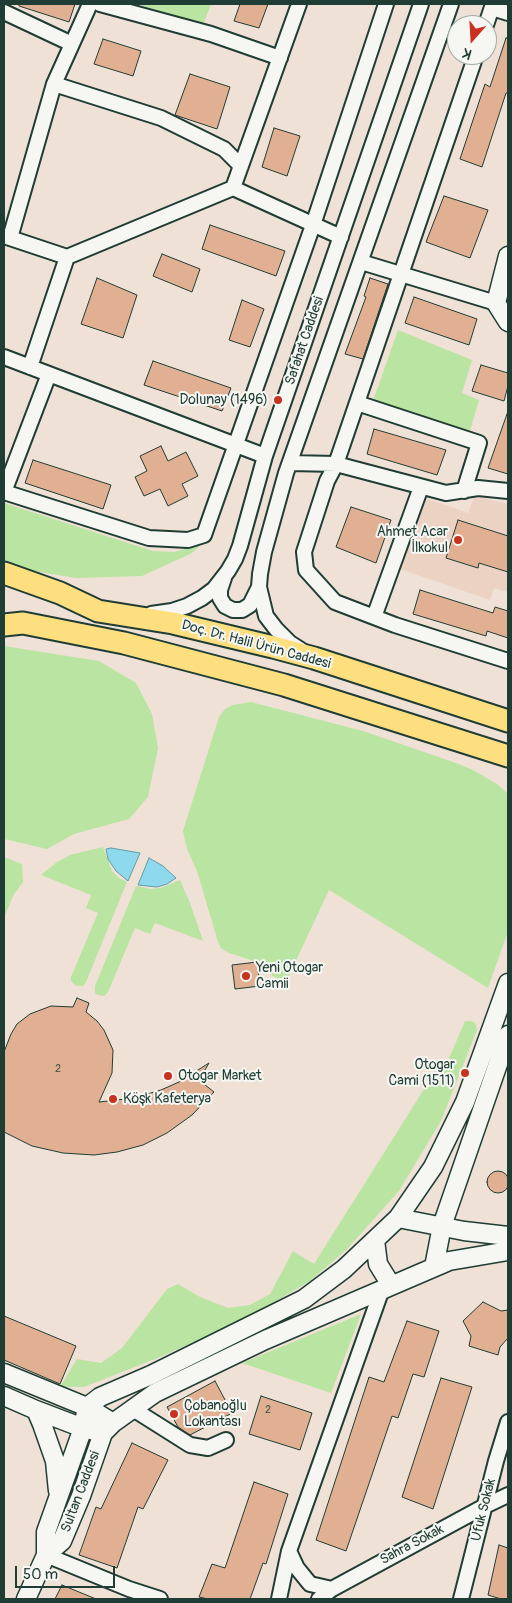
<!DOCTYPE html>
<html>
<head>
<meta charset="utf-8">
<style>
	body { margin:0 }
	#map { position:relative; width:512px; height:1603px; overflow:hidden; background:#f0e1d6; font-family:Pangolin,sans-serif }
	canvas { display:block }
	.frame { position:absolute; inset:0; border:5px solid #1f3d34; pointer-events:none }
	.north { position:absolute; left:447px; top:15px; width:50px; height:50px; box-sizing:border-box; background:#f6f6f2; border:1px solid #a0aca6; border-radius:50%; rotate:199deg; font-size:14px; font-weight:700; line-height:20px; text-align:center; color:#1f3d34 }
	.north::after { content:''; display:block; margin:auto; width:18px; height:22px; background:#c8321e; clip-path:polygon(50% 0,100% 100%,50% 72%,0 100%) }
	.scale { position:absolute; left:15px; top:1566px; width:100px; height:22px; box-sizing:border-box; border:2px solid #1f3d34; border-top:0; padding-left:6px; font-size:15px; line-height:18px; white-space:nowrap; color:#1f3d34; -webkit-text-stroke:4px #f6f6f2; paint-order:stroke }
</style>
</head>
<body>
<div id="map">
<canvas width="512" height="1603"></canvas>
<div class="frame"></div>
<div class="north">K</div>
<div class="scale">50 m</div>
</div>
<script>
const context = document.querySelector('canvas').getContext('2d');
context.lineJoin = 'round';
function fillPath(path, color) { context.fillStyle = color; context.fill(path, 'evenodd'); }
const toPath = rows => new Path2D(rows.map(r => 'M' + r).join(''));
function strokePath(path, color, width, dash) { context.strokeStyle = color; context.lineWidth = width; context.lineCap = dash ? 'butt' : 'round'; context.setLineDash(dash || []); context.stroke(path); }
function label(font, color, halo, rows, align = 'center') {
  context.font = font + ' Pangolin,sans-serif'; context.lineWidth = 4; context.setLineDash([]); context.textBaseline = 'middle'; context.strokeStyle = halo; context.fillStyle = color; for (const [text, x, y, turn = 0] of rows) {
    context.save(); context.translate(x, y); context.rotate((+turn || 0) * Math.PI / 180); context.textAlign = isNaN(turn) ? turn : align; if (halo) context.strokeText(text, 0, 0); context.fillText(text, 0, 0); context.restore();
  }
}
const built = toPath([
	[474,496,508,504,508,592,494,588,490,600,397,568,423,497,468,513]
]);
const green = toPath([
	[137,4,211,4,203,25],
	[398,330,472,360,462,393,479,400,469,434,373,401],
	[4,503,153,551,174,552,202,544,192,553,142,576,76,578,4,566],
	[4,646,99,661,136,683,152,714,158,748,148,797,129,819,74,834,47,849,4,839],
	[251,702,363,731,456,763,471,769,497,784,508,794,508,931,488,988,329,890,285,984,258,966,257,962,229,953,221,948,218,942,197,871,187,849,183,831,219,717,225,709,233,705],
	[103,847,112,871,119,878,127,882,86,982,83,986,76,986,71,981,71,977,98,913,86,908,91,895,41,875,57,862,70,855],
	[4,857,22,864,23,882,13,896,4,918],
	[180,880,190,903,203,941,155,923,150,934,135,928,108,992,104,996,98,995,95,993,95,986,136,886,151,889,161,888],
	[465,1021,471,1021,475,1023,477,1030,441,1121,399,1191,347,1249,310,1281,244,1320,160,1357,84,1387,60,1387,77,1359,101,1363,122,1348,167,1289,178,1284,200,1297,228,1308,250,1305,270,1294,293,1251,314,1264,438,1067,445,1068],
	[361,1314,331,1393,242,1363]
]);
const water = toPath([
	[111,848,140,853,128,881,116,871,108,859,106,849,111,848],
	[149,858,163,866,176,878,167,884,157,887,138,885,149,858]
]);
const building = toPath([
	[19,4,75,4,69,22,19,6,19,4],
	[240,4,268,4,259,28,234,21,240,4],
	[506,38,508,38,508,93,506,93,482,167,460,159,485,84,490,87,506,38],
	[103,39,141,51,133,76,94,64,103,39],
	[190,74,230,87,217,129,175,115,190,74],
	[274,128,300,136,287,176,262,167,274,128],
	[444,196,488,210,470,258,426,242,444,196],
	[210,225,285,251,276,276,202,249,210,225],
	[162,254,200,269,192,292,153,276,162,254],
	[97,278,137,295,123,338,81,324,97,278],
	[370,278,388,284,363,359,345,354,366,297,364,296,370,278],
	[414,297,477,319,469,345,405,323,414,297],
	[242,300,264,309,250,347,229,340,242,300],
	[153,361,231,388,222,411,144,385,153,361],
	[481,365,508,373,508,386,504,401,472,391,481,365],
	[507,414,508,414,508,474,488,468,507,414],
	[374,429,446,450,437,475,367,454,374,429],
	[161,446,168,461,186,452,198,476,182,484,188,496,168,506,160,489,144,496,135,477,147,471,140,456,161,446],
	[33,460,111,485,103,509,25,483,33,460],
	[351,507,391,520,376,563,336,547,351,507],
	[458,520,508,536,508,572,479,563,478,568,446,558,458,520],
	[420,590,493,613,495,607,508,611,508,638,487,631,486,636,413,614,420,590],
	[257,962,260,986,235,989,232,965,257,962],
	[77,998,89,1003,86,1012,97,1021,104,1030,113,1050,112,1073,99,1102,134,1098,161,1090,179,1082,209,1063,199,1080,214,1092,192,1115,167,1133,143,1145,117,1152,94,1155,63,1153,32,1146,4,1132,4,1052,11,1034,17,1024,30,1014,51,1006,73,1007,77,998],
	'487 1182a11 11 0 1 1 22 0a11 11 0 1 1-22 0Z',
	[483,1302,501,1311,508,1310,508,1338,500,1347,498,1355,469,1346,471,1336,463,1321,483,1302],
	[4,1316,76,1346,60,1384,4,1360,4,1316],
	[407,1321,439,1331,424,1377,413,1374,398,1418,392,1416,346,1551,316,1540,369,1377,384,1382,407,1321],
	[441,1378,472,1387,433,1509,402,1497,441,1378],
	[215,1381,232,1413,190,1435,178,1427,167,1407,215,1381],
	[261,1396,312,1413,300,1450,249,1434,261,1396],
	[132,1443,168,1460,143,1509,138,1507,117,1568,79,1555,96,1507,101,1509,132,1443],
	[254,1482,288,1494,266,1564,263,1563,250,1599,208,1599,199,1597,212,1564,225,1568,254,1482],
	[499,1545,508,1548,508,1599,501,1599,488,1595,499,1545],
	[62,1585,96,1599,55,1599,62,1585]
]);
const minor = toPath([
	[100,4,211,34,280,58],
	[492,8,508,13],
	[4,12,72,44],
	[486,25,493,4],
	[476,55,336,464,327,481,304,552,306,570,335,602,395,625,508,661],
	[54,84,161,118,224,149,241,166],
	[233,188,299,4],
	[4,236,67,257,233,188,341,237],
	[10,238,54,84,90,4],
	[361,262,496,303],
	[4,357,265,456],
	[30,367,67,257],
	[49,374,4,492,149,538,188,540,204,535,313,225,386,4],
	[357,403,479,443,464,491],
	[290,463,336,464,446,493,478,488,508,491],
	[224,578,220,590,220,598,225,606,233,610,242,610,250,605,259,587],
	[151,614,172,611,187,606,202,598,214,589,228,571,235,559,240,546,265,456,421,4],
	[374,617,421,487],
	[301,650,290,643,276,629,266,616,259,587,260,574,264,552,286,473,451,4],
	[133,1409,190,1445,208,1448,226,1440],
	[289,1551,297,1568,310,1584,332,1589],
	[46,1555,129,1589,160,1599],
	[279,1599,289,1551,382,1289],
	[319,1599,332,1589,485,1506,508,1495],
	[461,1599,496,1461,508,1422]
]);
const tertiary = toPath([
	[508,256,496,303,508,322],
	[398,1218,464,1231,508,1236],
	[375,1240,378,1264,391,1285],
	[434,1267,442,1226,508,1035],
	[4,1373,87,1407,100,1397,151,1375,304,1299,344,1269,398,1218,433,1167,465,1102,508,983],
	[4,1396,36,1410,83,1428,103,1433,113,1423,155,1393,265,1340,449,1261,508,1251],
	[36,1410,42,1424,55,1461,58,1491],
	[46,1555,46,1532,83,1428,87,1407,113,1423],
	[26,1599,46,1555,62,1541,81,1496,103,1433]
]);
const primary = toPath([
	[4,573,60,593,98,611,173,623,273,647,314,658,508,721],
	[4,625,23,623,124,643,284,685,508,756]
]);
const markers = [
	[278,400,5,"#c8321e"],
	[458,540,5,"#c8321e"],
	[246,976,5,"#c8321e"],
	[465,1073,5,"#c8321e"],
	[168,1076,5,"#c8321e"],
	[113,1099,5,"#c8321e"],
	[174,1414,5,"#c8321e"]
];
const numberNames = [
	["2",58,1069],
	["2",268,1410]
];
const streetNames = [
	["Safahat Caddesi",305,341,-71],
	["Doç. Dr. Halil Ürün Caddesi",256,645,15],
	["Sultan Caddesi",81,1492,-69],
	["Ufuk Sokak",484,1510,-76],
	["Sahra Sokak",412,1545,-28]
];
const poiNames = [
	["Dolunay (1496)",268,400,"right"],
	["Ahmet Acar",448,532,"right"],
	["İlkokul",448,548,"right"],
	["Yeni Otogar",256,968],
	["Camii",256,984],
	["Otogar",455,1065,"right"],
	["Cami (1511)",455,1081,"right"],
	["Otogar Market",178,1076],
	["Köşk Kafeterya",123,1099],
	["Çobanoğlu",184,1406],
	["Lokantası",184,1422]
];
fillPath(built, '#ecd2c2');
fillPath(green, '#b9e4a1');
fillPath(water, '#8ed9ee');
strokePath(water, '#629ba4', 1);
fillPath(building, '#e1b093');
strokePath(building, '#1f3d34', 1);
strokePath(minor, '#1f3d34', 18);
strokePath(tertiary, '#1f3d34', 21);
strokePath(primary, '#1f3d34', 25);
strokePath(minor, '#f6f6f2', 14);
strokePath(tertiary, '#f6f6f2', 18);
strokePath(primary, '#fedf80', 21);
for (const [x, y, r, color] of markers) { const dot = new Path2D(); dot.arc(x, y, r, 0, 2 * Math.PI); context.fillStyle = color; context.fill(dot); strokePath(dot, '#f6f6f2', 2); }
label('11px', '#505a4c', null, numberNames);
label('14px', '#1f3d34', '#f6f6f2', streetNames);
label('14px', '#1f3d34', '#f6f6f2', poiNames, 'left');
</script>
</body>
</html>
